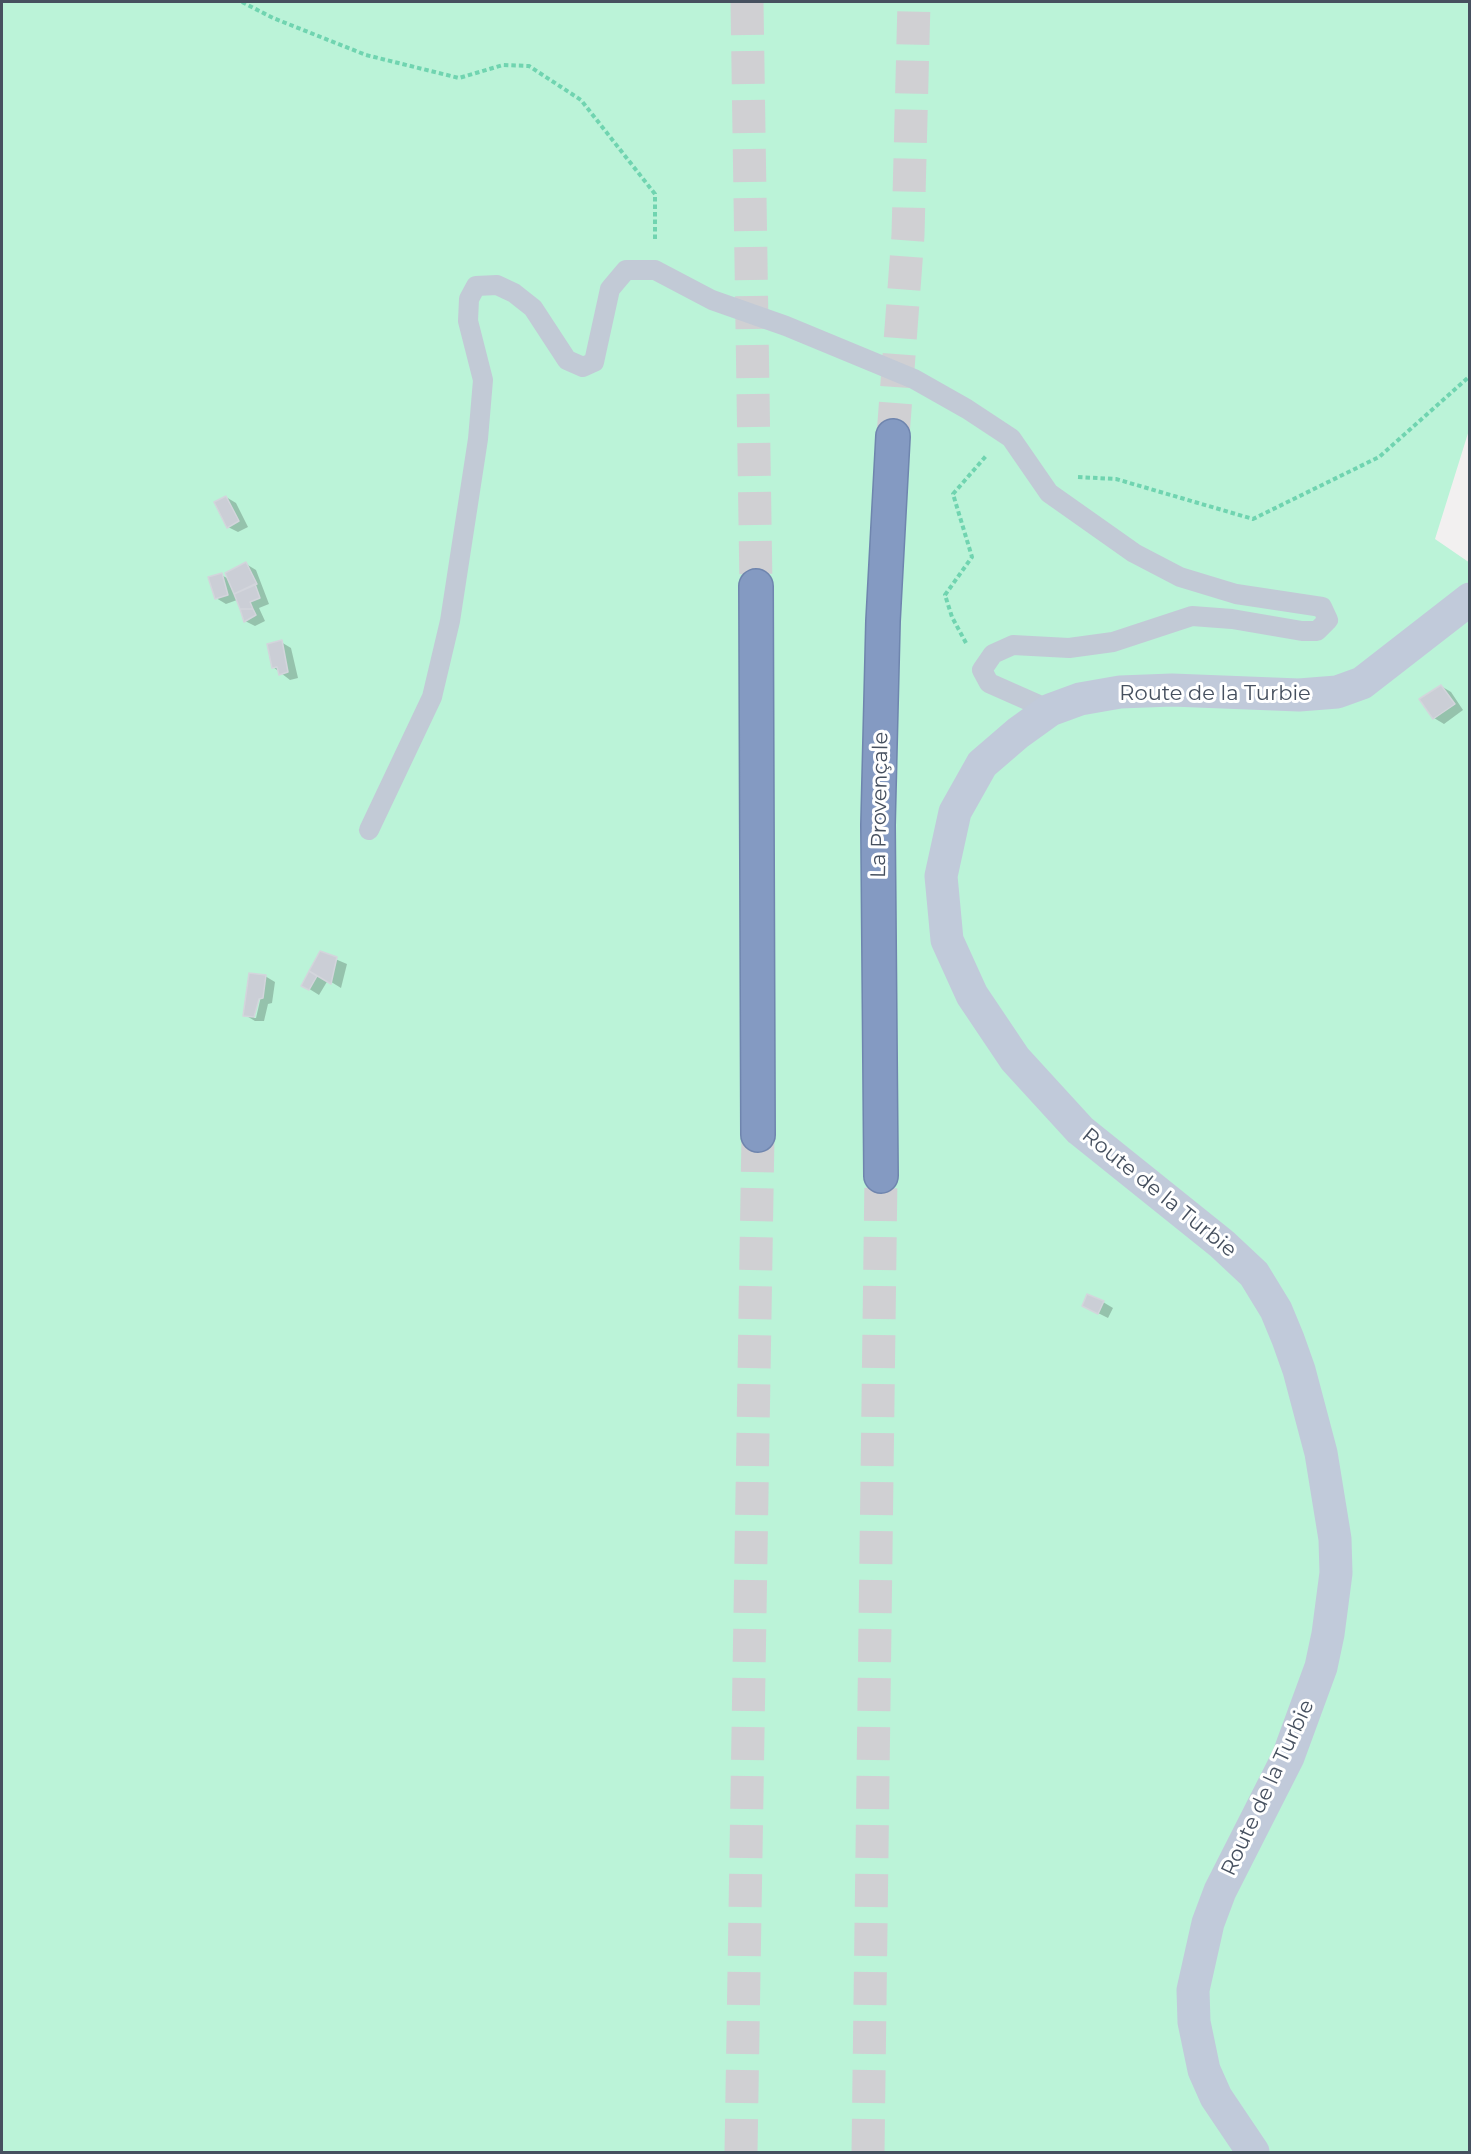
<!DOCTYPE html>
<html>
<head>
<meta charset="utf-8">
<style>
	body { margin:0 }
	#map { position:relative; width:1471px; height:2154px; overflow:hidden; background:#f2f0f0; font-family:Montserrat,sans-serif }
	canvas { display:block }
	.frame { position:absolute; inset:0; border:3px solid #46505f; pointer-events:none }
</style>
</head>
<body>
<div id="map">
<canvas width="1471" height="2154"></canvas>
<div class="frame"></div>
</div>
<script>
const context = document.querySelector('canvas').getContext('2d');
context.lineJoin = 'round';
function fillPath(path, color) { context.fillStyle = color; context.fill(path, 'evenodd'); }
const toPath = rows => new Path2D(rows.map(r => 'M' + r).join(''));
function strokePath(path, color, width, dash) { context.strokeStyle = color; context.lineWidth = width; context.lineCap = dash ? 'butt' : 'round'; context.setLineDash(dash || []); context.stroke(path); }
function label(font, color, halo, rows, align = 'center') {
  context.font = font + ' Montserrat,sans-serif'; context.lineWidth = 6; context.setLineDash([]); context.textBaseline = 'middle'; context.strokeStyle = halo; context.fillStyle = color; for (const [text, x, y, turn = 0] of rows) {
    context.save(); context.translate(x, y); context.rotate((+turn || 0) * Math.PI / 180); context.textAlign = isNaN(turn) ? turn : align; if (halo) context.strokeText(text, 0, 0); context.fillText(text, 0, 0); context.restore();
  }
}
const green = toPath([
	[2,2,1469,2,1469,430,1435,539,1470,563,1469,2152,2,2152]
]);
const shadow = toPath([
	[226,497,236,503,248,527,238,532,228,527],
	[246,564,256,570,269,604,259,608,265,621,255,626,245,621,237,600,226,604,216,598,221,575,229,579],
	[281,642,291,648,298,678,290,680,273,667],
	[1441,686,1451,692,1463,710,1444,724,1434,718],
	[321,953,347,964,341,988,328,980,319,995,303,985],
	[265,976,275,982,272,1003,268,1004,264,1021,255,1021,245,1015],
	[262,992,256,1018,254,1018,254,1010],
	[1103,1302,1113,1308,1108,1318,1094,1311]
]);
const building = toPath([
	[226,496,239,521,227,528,214,502,226,496],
	[246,562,257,584,234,594,225,573,246,562],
	[222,573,228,595,215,599,208,577,222,573],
	[255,584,260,598,250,602,253,609,240,609,234,594,255,584],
	[240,609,253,609,256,615,244,622,240,609],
	[282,640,288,672,279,675,277,667,272,668,267,644,282,640],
	[1441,685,1455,704,1433,719,1419,699,1441,685],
	[320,951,337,957,331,984,309,971,320,951],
	[309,971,317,976,309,990,301,986,309,971],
	[249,973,266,975,263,998,259,999,254,1017,243,1016,249,973],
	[1087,1294,1104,1301,1098,1314,1082,1306,1087,1294]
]);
const motorwayTunnel = toPath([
	[747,2,756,586],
	[893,436,908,235,914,2],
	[741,2152,758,1135],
	[868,2152,881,1176]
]);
const path = toPath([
	[242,2,273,18,366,55,459,78,503,65,529,66,581,100,655,194,655,242],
	[1078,477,1116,479,1253,519,1379,457,1470,376],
	[966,643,952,617,945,595,972,557,953,494,986,456]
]);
const service = toPath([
	[369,830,432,697,450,621,478,439,483,380,468,321,469,299,476,286,497,285,514,293,533,308,567,360,583,367,594,362,610,289,626,270,655,270,712,300,786,326,914,379,967,409,1011,438,1049,493,1134,553,1180,577,1236,594,1322,607,1328,620,1317,631,1302,631,1232,619,1192,616,1113,642,1069,648,1013,645,993,654,982,670,989,683,1050,710]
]);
const secondary = toPath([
	[1253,2152,1216,2097,1204,2070,1194,2022,1193,1990,1208,1923,1220,1891,1288,1757,1321,1667,1328,1634,1336,1573,1335,1539,1321,1453,1299,1370,1288,1339,1276,1310,1254,1274,1222,1244,1080,1130,1015,1059,972,995,947,940,941,876,955,812,982,764,1018,733,1050,710,1080,699,1120,692,1172,690,1299,695,1337,692,1362,683,1470,599]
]);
const motorway = toPath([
	[756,586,758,1135],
	[881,1176,878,825,883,621,893,436]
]);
const streetNames = [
	["Route de la Turbie",1215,694],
	["La Provençale",880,805,-89],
	["Route de la Turbie",1159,1193,39],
	["Route de la Turbie",1268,1788,-65]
];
fillPath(green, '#bbf3d8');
fillPath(shadow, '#0003');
fillPath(building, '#cbced6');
strokePath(building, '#d3d5dc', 1.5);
strokePath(motorwayTunnel, '#d0d0d3', 33, [33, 16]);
strokePath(motorway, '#6f85ae', 36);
strokePath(path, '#70d4b0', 4, [4.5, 3]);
strokePath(service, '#c2cad6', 20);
strokePath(secondary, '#c1cada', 33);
strokePath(motorway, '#849ac2', 33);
label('21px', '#46505f', '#fff', streetNames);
</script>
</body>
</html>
